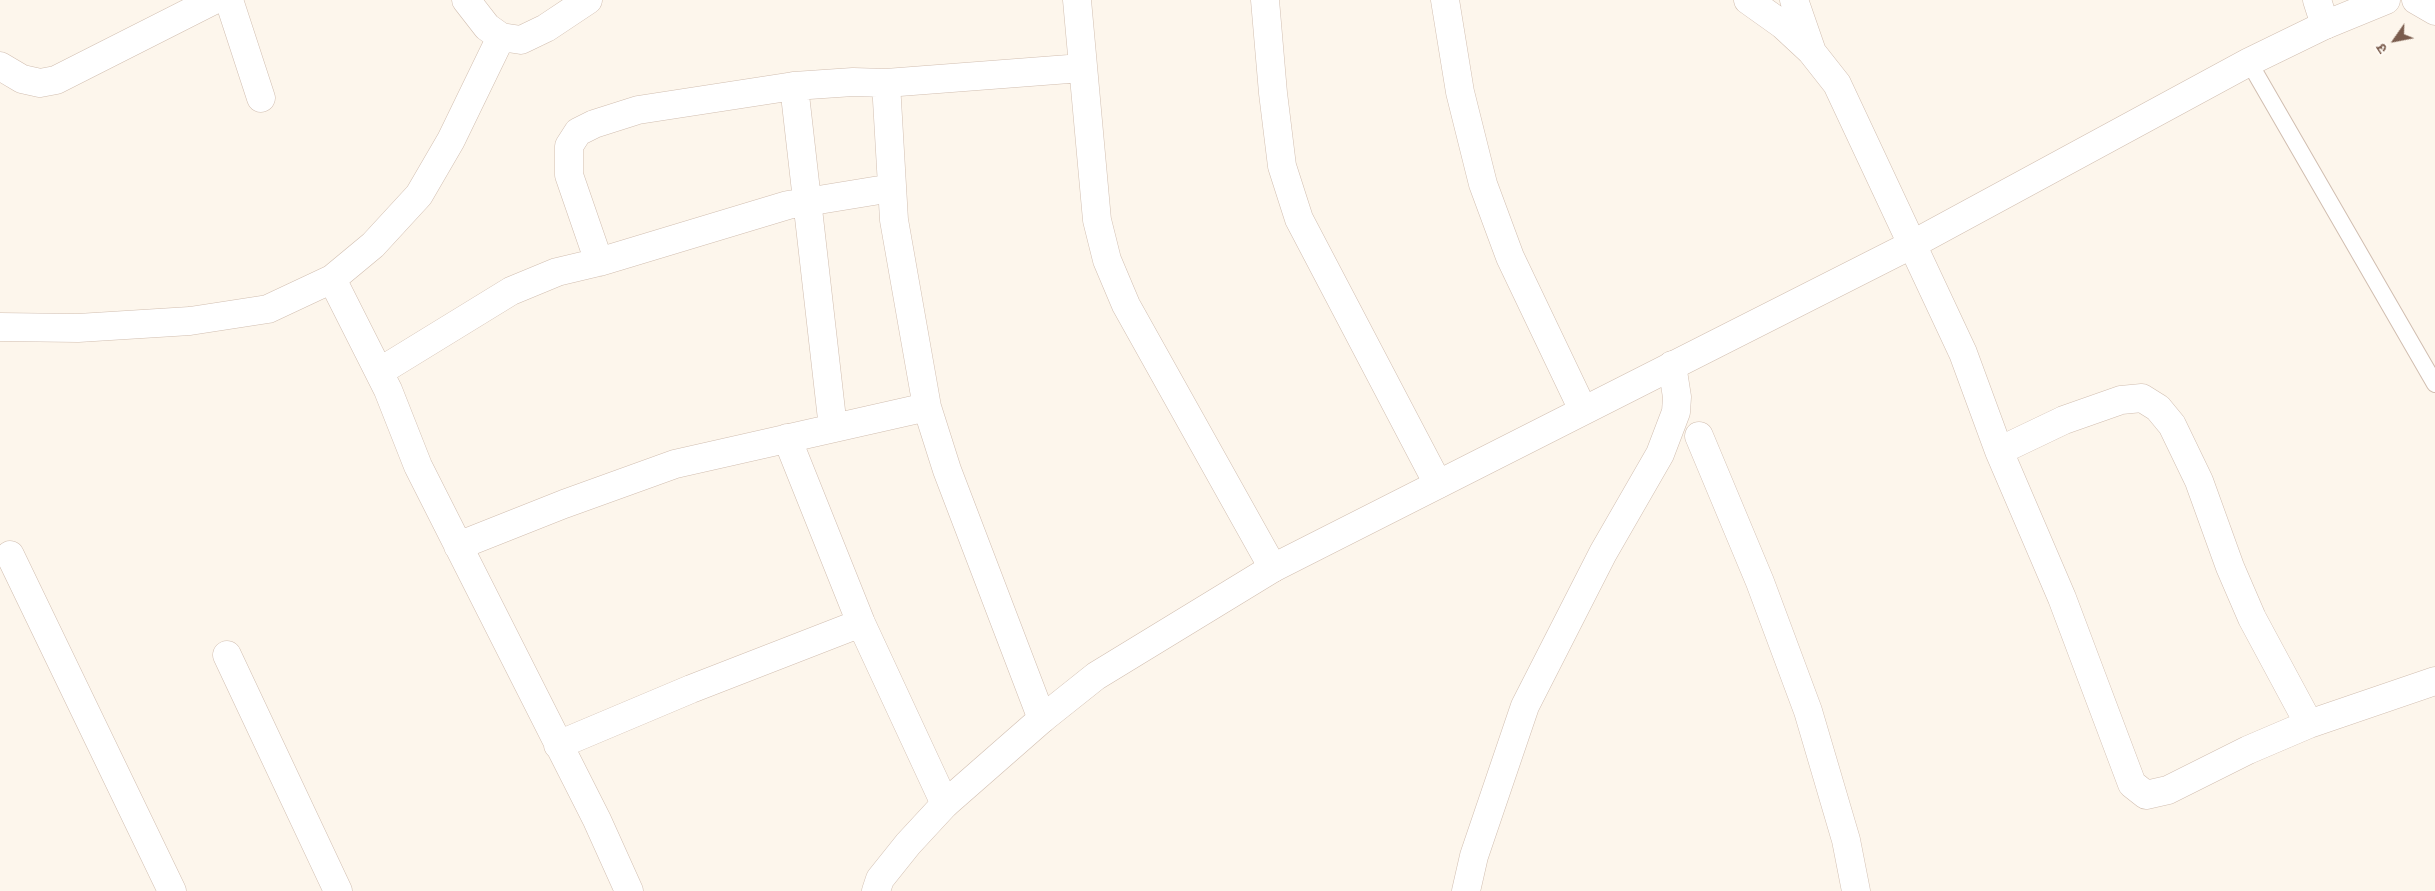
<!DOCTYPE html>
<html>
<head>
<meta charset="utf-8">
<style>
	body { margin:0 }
	#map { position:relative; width:2435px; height:891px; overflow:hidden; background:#fdf6ec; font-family:Rubik,"Noto Sans Devanagari",sans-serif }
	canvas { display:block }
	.north { position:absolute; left:2370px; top:15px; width:50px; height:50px; -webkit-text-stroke:4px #fffaf3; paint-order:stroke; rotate:237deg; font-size:14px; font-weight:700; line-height:20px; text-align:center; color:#7a5c4d }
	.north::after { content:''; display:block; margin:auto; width:18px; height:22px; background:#7a5c4d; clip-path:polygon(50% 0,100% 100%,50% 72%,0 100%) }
</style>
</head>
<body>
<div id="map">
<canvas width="2435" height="891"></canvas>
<div class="north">उ</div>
</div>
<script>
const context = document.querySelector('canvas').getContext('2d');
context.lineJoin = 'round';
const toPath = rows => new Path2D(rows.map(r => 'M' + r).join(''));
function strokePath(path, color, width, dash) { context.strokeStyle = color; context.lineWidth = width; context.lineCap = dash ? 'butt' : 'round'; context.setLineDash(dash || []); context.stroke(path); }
const service = toPath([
	[2249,62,2435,384]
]);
const minor = toPath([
	[229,0,261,98],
	[466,0,487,27,501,37,521,40,546,28,588,0],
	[1077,0,1097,220,1107,260,1126,305,1273,568],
	[1265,0,1273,93,1282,166,1299,219,1438,484],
	[1445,0,1460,92,1483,184,1510,257,1583,410],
	[1748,0,1783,25,1811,51,1837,84,1963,353,1999,451,2062,598,2132,784,2146,795,2168,790,2248,750,2309,724,2435,681],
	[1794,0,1811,49],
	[2317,0,2325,25],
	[2416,0,2435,11],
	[0,66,22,79,40,83,56,80,214,0],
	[886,83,894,220,927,407,947,470,1042,719],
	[794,86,833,428],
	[599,262,569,175,569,146,578,132,594,124,638,110,794,86,853,82,886,83,1082,68],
	[332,279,388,390,418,466,597,820,629,891],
	[0,327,78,328,190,321,268,309,332,279,373,245,419,195,451,140,501,37],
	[379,372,511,291,557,272,599,262,788,205,892,188],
	[1699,436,1760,582,1808,711,1846,840,1856,891],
	[787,438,861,623,945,804],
	[1999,451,2064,420,2121,400,2142,398,2158,408,2172,425,2199,481,2230,567,2252,618,2309,724],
	[458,546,564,504,675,464,927,407],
	[10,555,172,891],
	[227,655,338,891],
	[558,745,691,689,861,623],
	[1466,891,1474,856,1525,706,1603,553,1660,454,1676,412,1677,397,1672,365]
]);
const tertiary = toPath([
	[876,891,880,879,908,844,945,804,1042,719,1096,676,1273,568,1913,244,2249,62,2325,25,2386,0]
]);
strokePath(service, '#d1beb0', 18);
strokePath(minor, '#d1beb0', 29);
strokePath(tertiary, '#d1beb0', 29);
strokePath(service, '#fff', 16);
strokePath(minor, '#fff', 28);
strokePath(tertiary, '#fff', 28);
</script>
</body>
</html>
